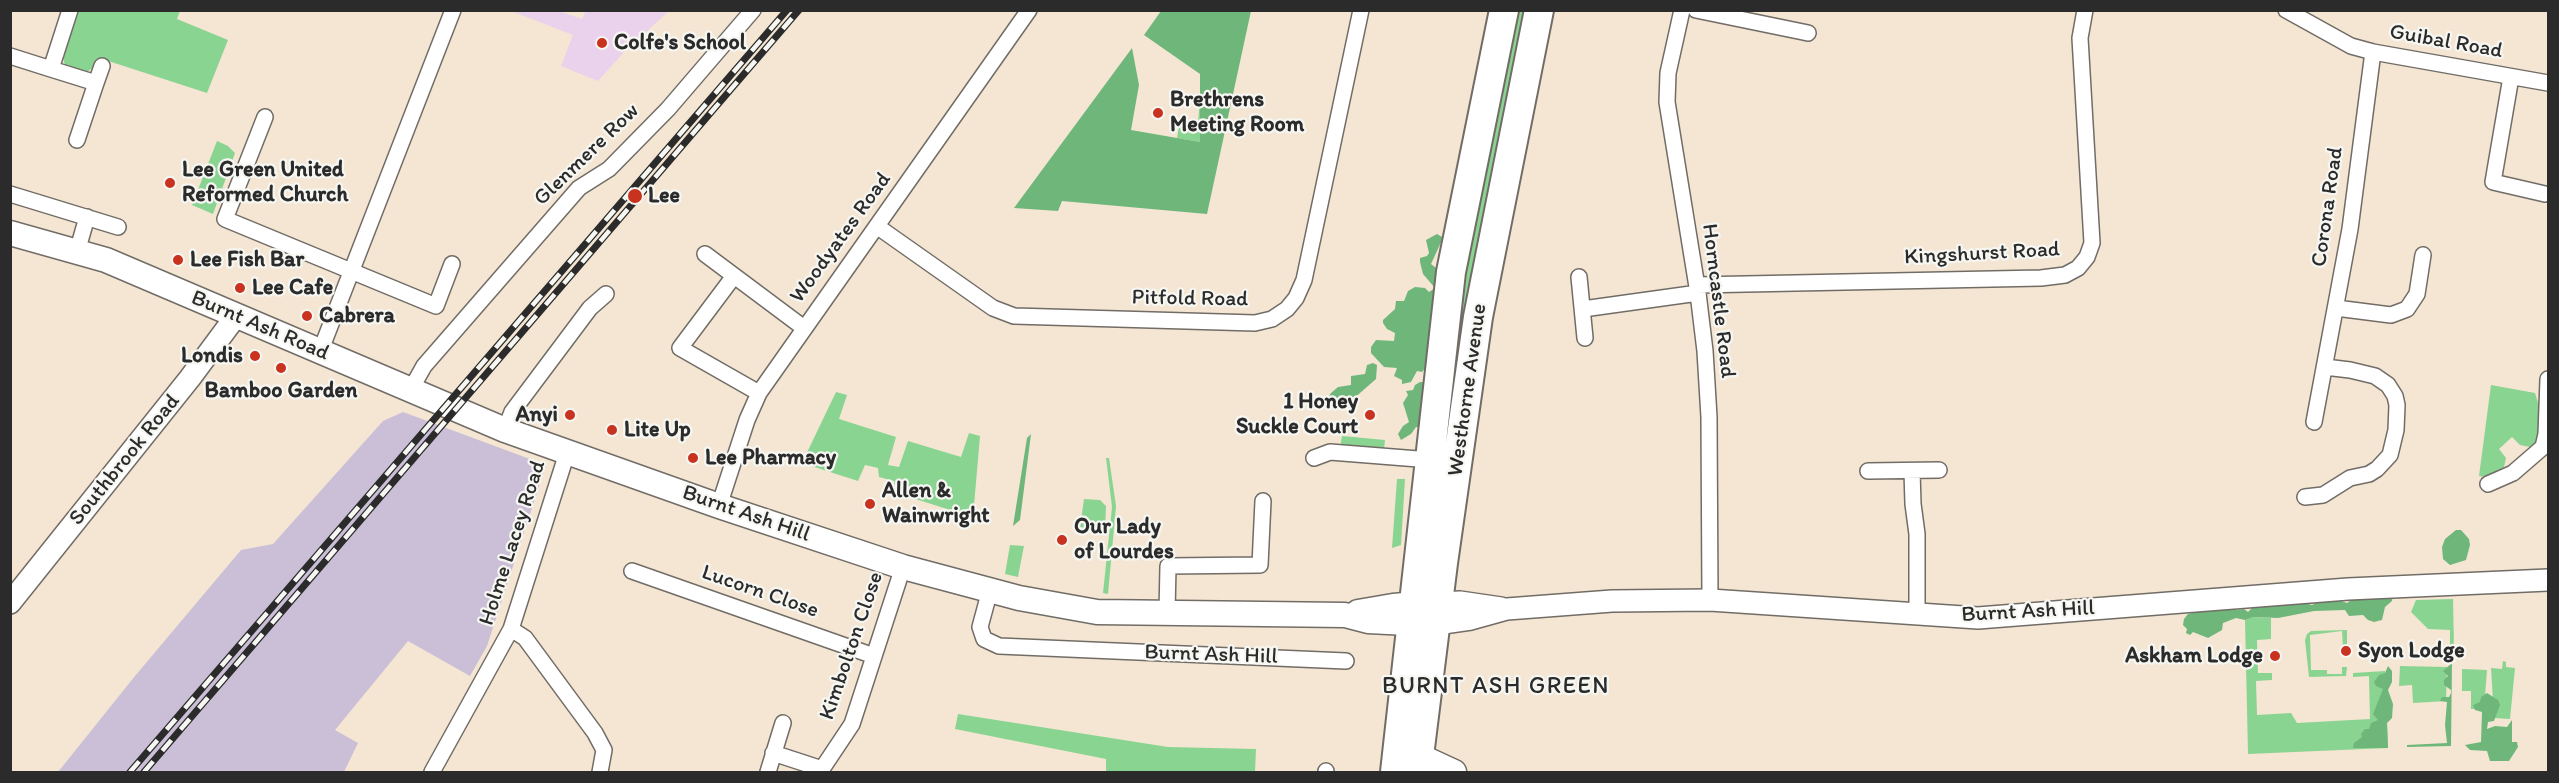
<!DOCTYPE html>
<html>
<head>
<meta charset="utf-8">
<style>
	body { margin:0 }
	#map { position:relative; width:2559px; height:783px; overflow:hidden; background:#f4e6d3; font-family:Itim,sans-serif }
	canvas { display:block }
	.frame { position:absolute; inset:0; border:12px solid #2b2b2b; pointer-events:none }
</style>
</head>
<body>
<div id="map">
<canvas width="2559" height="783"></canvas>
<div class="frame"></div>
</div>
<script>
const context = document.querySelector('canvas').getContext('2d');
context.lineJoin = 'round';
function fillPath(path, color) { context.fillStyle = color; context.fill(path, 'evenodd'); }
const toPath = rows => new Path2D(rows.map(r => 'M' + r).join(''));
function strokePath(path, color, width, dash) { context.strokeStyle = color; context.lineWidth = width; context.lineCap = dash ? 'butt' : 'round'; context.setLineDash(dash || []); context.stroke(path); }
function label(font, color, halo, rows, align = 'center') {
  context.font = font + ' Itim,sans-serif'; context.lineWidth = 4.5; context.setLineDash([]); context.textBaseline = 'middle'; context.strokeStyle = halo; context.fillStyle = color; for (const [text, x, y, turn = 0] of rows) {
    context.save(); context.translate(x, y); context.rotate((+turn || 0) * Math.PI / 180); context.textAlign = isNaN(turn) ? turn : align; if (halo) context.strokeText(text, 0, 0); context.fillText(text, 0, 0); context.restore();
  }
}
const built = toPath([
	[511,11,559,11,582,19,586,11,669,11,625,51,598,81,561,66,573,35]
]);
const industrial = toPath([
	[403,412,546,465,487,646,470,676,408,641,335,730,358,743,344,772,58,772,135,676,241,550,273,544,383,421]
]);
const green = toPath([
	[79,11,180,11,177,19,228,40,207,93,99,58,95,66,87,72,65,66,63,57],
	[1514,11,1528,11,1433,547,1461,283],
	[1200,95,1200,142,1177,138,1179,126,1183,122,1198,125],
	[217,141,228,146,235,153,213,214,192,205],
	[2491,385,2535,393,2540,409,2539,434,2535,443,2530,447,2520,445,2512,437,2499,449,2506,458,2504,467,2485,477,2479,476],
	[836,392,847,395,839,419,896,437,888,465,899,467,908,441,961,457,969,433,980,436,973,517,896,493,894,481,879,477,878,468,865,465,858,481,802,463],
	[1342,436,1385,440,1384,450,1340,448],
	[1106,458,1109,458,1116,506,1108,594,1103,593,1112,507],
	[1397,479,1405,479,1401,545,1392,548],
	[1084,499,1100,500,1106,506,1105,530,1080,527],
	[1010,545,1024,546,1018,577,1005,574],
	[2453,599,2454,648,2452,663,2450,660,2450,630,2428,629,2411,612,2416,600],
	[2254,617,2271,618,2271,639,2257,640,2258,673,2272,673,2272,680,2256,681,2257,715,2291,713,2297,723,2370,719,2369,676,2353,677,2353,673,2385,671,2388,748,2248,754,2245,620],
	[2347,630,2347,648,2343,648,2342,631,2310,635,2311,670,2327,670,2327,674,2342,674,2342,667,2347,667,2346,676,2309,677,2305,640,2307,634,2311,631],
	[2503,661,2506,662,2506,667,2515,668,2510,719,2494,718,2491,668,2502,669],
	[2400,666,2447,667,2446,701,2413,703,2412,685,2399,686],
	[2462,669,2487,670,2484,709,2471,709,2471,691,2462,691],
	[958,714,1168,747,1256,749,1255,772,1106,772,1106,759,955,729]
]);
const forest = toPath([
	[1161,11,1251,11,1207,214,1062,201,1058,211,1014,208,1132,48,1139,85,1131,130,1200,142,1200,74,1144,35],
	[1437,234,1442,237,1442,240,1431,264,1436,268,1441,265,1426,367,1422,372,1417,371,1411,382,1402,384,1402,380,1394,376,1397,368,1384,367,1371,353,1371,347,1376,340,1394,341,1395,333,1387,329,1383,323,1383,320,1395,309,1396,301,1404,301,1408,291,1415,287,1425,288,1429,292,1435,288,1423,274,1420,262,1420,258,1427,256,1429,253,1426,240],
	[1373,363,1377,365,1376,379,1352,400,1341,406,1334,406,1328,398,1331,393,1338,387,1351,385,1351,376,1365,374,1367,365],
	[1420,382,1425,382,1423,428,1416,427,1411,434,1401,440,1398,434,1403,426,1409,422,1403,403,1408,395,1406,391,1413,390,1415,385],
	[1031,434,1020,520,1013,526,1027,438],
	[2456,530,2461,530,2469,539,2470,545,2466,560,2450,565,2443,559,2442,547,2445,539],
	[2393,595,2392,601,2385,607,2382,620,2374,622,2368,620,2363,615,2349,616,2345,610,2314,611,2278,618,2254,617,2245,620,2236,618,2223,623,2222,630,2208,638,2193,632,2190,635,2186,633,2187,629,2183,625,2184,619,2188,614,2218,607,2238,610,2244,609,2248,612,2252,608,2301,602,2312,605,2319,601,2338,600,2347,603,2355,597],
	[2452,663,2451,746,2407,747,2407,745,2447,743,2445,725,2447,702,2440,701,2442,697,2449,697,2451,693,2451,690,2444,685,2444,680,2448,676,2443,671],
	[2388,666,2392,671,2392,682,2388,690,2393,704,2392,718,2387,723,2388,748,2353,748,2354,743,2362,737,2361,734,2365,729,2369,729,2371,723,2378,720,2373,714,2383,689,2376,686,2374,682,2379,675,2385,673],
	[2487,693,2498,700,2500,705,2494,721,2488,722,2487,729,2495,726,2507,727,2512,720,2512,742,2517,742,2518,747,2509,761,2490,761,2487,751,2470,750,2465,745,2481,742,2482,712,2475,710,2473,705,2480,702,2481,697]
]);
const street = toPath([
	[70,10,51,69,96,83,77,140],
	[1682,10,1668,73,1667,102,1698,293,1705,351,1709,417,1710,600],
	[1696,10,1808,33],
	[2286,10,2351,46,2373,52,2548,83],
	[10,56,51,69],
	[2511,77,2493,182,2545,194],
	[96,83,102,66],
	[265,117,225,219,436,306,452,264],
	[10,194,118,227],
	[878,227,993,308,1014,316,1255,323,1272,319,1287,309,1296,298,1304,280,1361,10],
	[77,252,87,217],
	[705,254,804,328],
	[734,276,680,348,759,393],
	[1579,277,1585,338],
	[1697,285,2041,278,2065,275,2078,268,2087,257,2092,243,2080,38,2085,10],
	[2336,308,2391,315,2407,309,2417,294,2423,255],
	[1583,309,1698,293],
	[320,352,453,10],
	[410,391,424,366,579,188,609,169,668,109,753,10],
	[2314,422,2350,229,2373,52],
	[505,430,512,412,590,308,606,294],
	[1314,458,1330,452,1431,460],
	[1868,471,1939,470],
	[1912,471,1913,504,1917,534,1917,615],
	[2488,484,2513,473,2543,447,2546,434,2548,379],
	[2305,497,2323,495,2350,478,2369,474,2377,469,2390,455,2396,430,2397,405,2395,396,2388,385,2375,376,2350,370,2325,367],
	[719,506,747,420,759,393,1029,10],
	[632,571,874,656],
	[990,590,980,627,984,639,999,646,1346,661],
	[1167,613,1168,566,1260,565,1263,501],
	[511,629,525,638,595,733,604,750,600,772],
	[773,753,822,769],
	[1326,771,1326,772],
	[432,772,511,629,567,453],
	[768,772,783,723],
	[820,772,852,724,903,567]
]);
const secondary = toPath([
	[10,603,190,378,236,316],
	[1439,603,1460,602,1501,608],
	[1436,624,1471,619,1507,609,1612,601,1710,600,1978,618,2348,589,2548,580]
]);
const primary = toPath([
	[10,233,106,260,505,430,719,506,903,567,1019,598,1097,612,1345,615,1368,621,1428,624],
	[1358,612,1393,606,1430,603],
	[1402,762,1419,759,1428,760,1454,772]
]);
const highway = toPath([
	[1395,772,1451,272,1504,10],
	[1417,772,1443,563,1478,317,1539,10]
]);
const rail = toPath([
	[130,772,787,10],
	[144,772,799,10]
]);
const markers = [
	[602,43,6,"#c8321e"],
	[1158,113,6,"#c8321e"],
	[170,183,6,"#c8321e"],
	[635,196,8,"#c8321e"],
	[178,260,6,"#c8321e"],
	[240,288,6,"#c8321e"],
	[307,316,6,"#c8321e"],
	[255,356,6,"#c8321e"],
	[281,368,6,"#c8321e"],
	[570,415,6,"#c8321e"],
	[1370,415,6,"#c8321e"],
	[612,430,6,"#c8321e"],
	[693,458,6,"#c8321e"],
	[870,504,6,"#c8321e"],
	[1062,540,6,"#c8321e"],
	[2346,651,6,"#c8321e"],
	[2275,656,6,"#c8321e"]
];
const streetNames = [
	["Guibal Road",2446,42,10],
	["Glenmere Row",587,155,-44],
	["Corona Road",2328,207,-82],
	["Woodyates Road",841,238,-54],
	["Kingshurst Road",1982,254,-3],
	["Pitfold Road",1190,299,1],
	["Horncastle Road",1718,301,83],
	["Burnt Ash Road",260,326,23],
	["Westhorne Avenue",1468,390,-82],
	["Southbrook Road",125,460,-51],
	["Burnt Ash Hill",746,514,19],
	["Holme Lacey Road",513,543,-72],
	["Lucorn Close",760,592,19],
	["Burnt Ash Hill",2028,612,-3],
	["Kimbolton Close",852,646,-71],
	["Burnt Ash Hill",1211,655,2]
];
const poiNames = [
	["Colfe's School",614,43],
	["Brethrens",1170,100],
	["Meeting Room",1170,125],
	["Lee Green United",182,170],
	["Reformed Church",182,195],
	["Lee",648,196],
	["Lee Fish Bar",190,260],
	["Lee Cafe",252,288],
	["Cabrera",319,316],
	["Londis",243,356,"right"],
	["Bamboo Garden",281,391,"center"],
	["1 Honey",1358,402,"right"],
	["Suckle Court",1358,427,"right"],
	["Anyi",558,415,"right"],
	["Lite Up",624,430],
	["Lee Pharmacy",705,458],
	["Allen &",882,491],
	["Wainwright",882,516],
	["Our Lady",1074,527],
	["of Lourdes",1074,552],
	["Syon Lodge",2358,651],
	["Askham Lodge",2263,656,"right"]
];
const neighbourhoodNames = [
	["BURNT ASH GREEN",1496,687]
];
fillPath(built, '#ead1ec');
fillPath(industrial, '#cabfd6');
fillPath(green, '#8ad491');
fillPath(forest, '#6fb67b');
strokePath(street, '#716c66', 18);
strokePath(secondary, '#716c66', 24);
strokePath(primary, '#716c66', 27);
strokePath(highway, '#716c66', 32);
strokePath(street, '#fff', 15);
strokePath(secondary, '#fff', 21);
strokePath(primary, '#fff', 24);
strokePath(highway, '#fff', 28);
strokePath(rail, '#2b2b2b', 7);
strokePath(rail, '#f6f6f2', 4.5, [14]);
for (const [x, y, r, color] of markers) { const dot = new Path2D(); dot.arc(x, y, r, 0, 2 * Math.PI); context.fillStyle = color; context.fill(dot); strokePath(dot, '#f6f6f2', 2); }
label('22px', '#2b2b2b', '#f6f6f2', streetNames);
label('bold 22px', '#2b2b2b', '#f6f6f2', poiNames, 'left');
context.letterSpacing = '1.5px';
label('24px', '#2b2b2b', '#f6f6f2', neighbourhoodNames);
context.letterSpacing = '0px';
</script>
</body>
</html>
